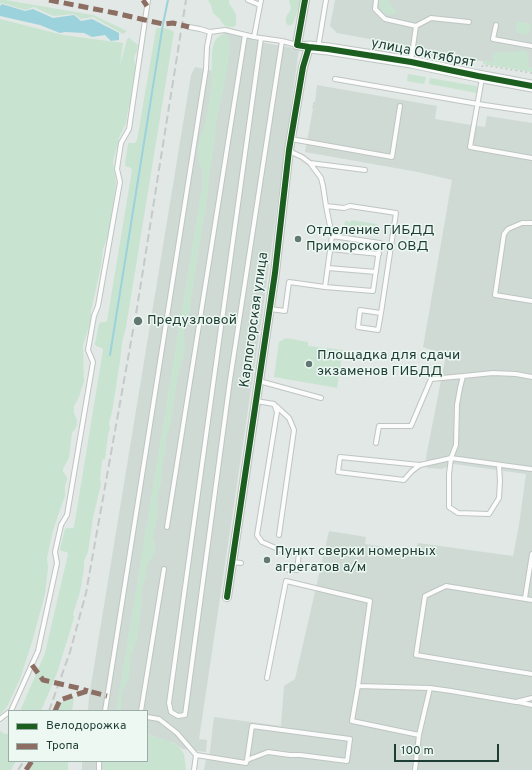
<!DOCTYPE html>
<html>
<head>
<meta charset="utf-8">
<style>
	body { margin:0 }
	#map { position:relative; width:532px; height:770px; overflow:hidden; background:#e2e8e5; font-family:Overpass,sans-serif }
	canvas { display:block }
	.legend { position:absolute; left:8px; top:710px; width:140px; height:52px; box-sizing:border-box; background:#eef8f3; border:1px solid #9aada7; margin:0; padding:5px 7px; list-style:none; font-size:12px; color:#1d3d35 }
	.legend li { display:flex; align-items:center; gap:8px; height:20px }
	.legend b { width:20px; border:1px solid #9aada7 }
	.scale { position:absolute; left:394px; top:744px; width:105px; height:18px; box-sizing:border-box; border:2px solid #1d3d35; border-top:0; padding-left:5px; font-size:12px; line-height:14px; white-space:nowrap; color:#1d3d35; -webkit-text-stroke:3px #eef8f3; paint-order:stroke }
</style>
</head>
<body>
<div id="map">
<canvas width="532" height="770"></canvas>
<ul class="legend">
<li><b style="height:5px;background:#1b5e20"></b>Велодорожка</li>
<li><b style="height:5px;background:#8d6e63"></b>Тропа</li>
</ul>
<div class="scale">100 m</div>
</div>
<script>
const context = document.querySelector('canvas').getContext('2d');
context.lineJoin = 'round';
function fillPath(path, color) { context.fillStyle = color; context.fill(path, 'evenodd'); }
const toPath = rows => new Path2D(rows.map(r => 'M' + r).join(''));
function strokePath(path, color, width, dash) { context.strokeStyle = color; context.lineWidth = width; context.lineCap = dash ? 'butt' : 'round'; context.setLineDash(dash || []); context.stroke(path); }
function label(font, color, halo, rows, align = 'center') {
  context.font = font + ' Overpass,sans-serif'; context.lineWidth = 3; context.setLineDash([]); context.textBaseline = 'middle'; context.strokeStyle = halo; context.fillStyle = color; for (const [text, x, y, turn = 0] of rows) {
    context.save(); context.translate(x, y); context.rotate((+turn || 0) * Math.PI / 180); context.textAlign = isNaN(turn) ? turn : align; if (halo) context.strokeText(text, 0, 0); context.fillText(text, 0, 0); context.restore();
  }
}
const built = toPath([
	[335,0,532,0,532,68,483,61,422,56,423,49,337,33,330,26],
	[224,28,245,33,261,35,259,42,299,49,262,316,199,739,207,740,206,752,182,749,174,743,155,737,147,734,147,711,88,711,89,697,191,75,195,67,218,72],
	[317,85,437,106,435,119,459,123,485,127,487,116,532,123,532,770,204,770,206,760,209,759,214,717,281,726,284,686,295,679,329,531,366,537,365,544,415,551,418,543,513,556,519,525,526,474,454,464,442,469,427,468,426,457,446,355,423,347,452,180,418,172,305,152,313,109,312,108,313,105,313,102,315,102],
	[82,761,107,761,106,770,82,770]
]);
const green = toPath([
	[0,0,6,0,93,15,127,31,123,34,93,17,81,19,74,14,53,16,34,7,25,10,2,3,0,4],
	[208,0,229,0,229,3,236,14,236,25,233,27,229,27,225,26,223,24,219,18,216,16,213,13,211,5],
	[289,0,301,0,293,24,288,26,286,22,286,17,291,9],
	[379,0,390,0,389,3,397,12,390,15,384,13,379,5],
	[0,19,63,35,123,43,120,64,128,37,138,45,137,48,137,51,134,57,136,71,134,80,130,104,128,110,126,123,119,138,113,162,116,183,114,199,108,235,103,249,101,266,91,311,91,319,87,333,83,345,84,381,79,397,74,406,74,413,77,420,77,425,75,429,72,433,69,458,63,469,63,472,67,477,67,480,65,486,65,496,53,530,47,558,48,568,45,594,32,642,20,679,7,707,0,715],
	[517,21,531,24,528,35,515,32],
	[157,28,165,28,171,30,174,32,126,327,122,343,120,361,112,412,109,423,110,428,108,435,105,459,103,459,102,462,100,478,101,484,93,518,88,552,84,561,84,569,80,592,73,614,74,617,71,628,57,673,41,711,20,711,45,653,68,554,67,552,61,551,60,549,65,529,68,528,73,528,74,527,103,350,102,348,96,346,95,344,99,324,101,322,105,322,107,321,132,170,131,168,125,166,125,164,128,144,129,143,135,143,137,140,156,29],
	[225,34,229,38,230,50,225,83,216,124,215,140,209,177,208,193,191,301,190,313,185,322,184,334,185,345,185,351,177,380,172,418,166,439,166,450,163,461,162,479,157,498,158,514,153,537,156,547,153,558,149,561,147,567,146,577,142,589,141,612,137,640,131,656,129,678,122,693,121,704,121,711,116,711,202,186,202,171,199,162,198,146,206,121,211,91,212,52,214,42,217,38,221,35],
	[519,51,524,51,527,52,529,64,528,67,532,68,532,72,483,64,483,61,493,62,492,55,497,52,501,52,507,53],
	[408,74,426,77,424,84,407,81],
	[430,78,476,86,478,89,477,93,429,84],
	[351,220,377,224,376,235,343,234,345,221,351,222],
	[286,338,308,342,308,346,343,350,337,388,274,377,279,342],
	[74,698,72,711,58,711,61,703],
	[0,731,5,734,7,734,9,732,9,761,16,761,11,770,0,770],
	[147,734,155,737,169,741,178,746,184,754,186,770,102,770,103,761,147,761],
	[34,761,68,761,68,770,29,770]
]);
const water = toPath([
	[2,4,25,11,33,9,53,18,74,15,81,21,92,19,119,33,119,40,111,41,105,35,92,37,84,33,65,32,60,33,40,25,0,16,0,6]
]);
const stream = toPath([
	[110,355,162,30,163,24,168,0]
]);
const path = toPath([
	[482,67,483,65,532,73]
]);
const lane = toPath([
	[248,0,260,5],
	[376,0,375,9,385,19,416,26],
	[496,25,493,39,532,46],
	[189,27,200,29,210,32,225,30,254,37,282,41,297,45],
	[254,37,261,0],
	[261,38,169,703,171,712,178,716,185,715,230,380,282,41],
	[318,48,326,0],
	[411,61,416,26,431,18,469,22],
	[482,78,470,147,532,158],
	[335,79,478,104,532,112],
	[291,139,392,157,400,106],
	[289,151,302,157,310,163,321,178,323,186,326,206,332,236,325,287],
	[310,163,365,170],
	[326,206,344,208,350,206,396,213,381,313,378,330,358,327,360,310,381,313],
	[532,223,522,223,508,229,504,234,495,295,532,301],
	[330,249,379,254],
	[328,268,376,272],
	[270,309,285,311,289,282,325,287,373,291,380,243,332,236],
	[259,381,321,398],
	[256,401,274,404,277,412,257,535,262,542,278,549,299,553,297,570,278,569],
	[276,406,289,418,294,430,279,535],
	[376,443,379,426,411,426,431,379,463,376],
	[420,465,412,471,404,480,338,472,340,457,420,465,451,458,531,469],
	[499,465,500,481,499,498,489,514,458,513,449,507,449,474,451,458,456,445,457,405,460,388,463,376,493,373,516,374,532,377],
	[167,527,245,35],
	[232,562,241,563],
	[525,598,532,554],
	[532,600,446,586,425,596,416,655,532,674],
	[267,678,286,581,370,601,358,686,352,721,419,735],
	[358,686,430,688],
	[518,702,532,705],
	[11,711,38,651,57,563,55,552,61,525,67,515,93,362,88,350,94,316,98,306,120,182,117,169,121,143,129,129,148,0],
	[105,711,206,69,207,47,210,32],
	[141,711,164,569],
	[147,717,159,719,177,733,196,755],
	[0,719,9,712],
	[99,770,99,761],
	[194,770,196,755,246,763,247,760,268,752,290,755,300,755,347,761,350,739,252,726,247,760],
	[415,770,419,735,430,688,451,691,516,702,532,698]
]);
const street = toPath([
	[227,597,275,273,289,150,303,67,309,47,297,45,305,0]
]);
const secondary = toPath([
	[309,47,328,49,411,62,478,76,532,86]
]);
const rail = toPath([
	[49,711,70,652,86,593,137,308,186,0],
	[18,770,24,761]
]);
const quiet = toPath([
	[49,0,115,13,145,20,163,24,173,23,189,27],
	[143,0,147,6],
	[32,665,43,680,78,688,88,691],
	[55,711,60,700,78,694,88,691,107,696],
	[26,770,32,761]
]);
const cycleway = toPath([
	[305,0,297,45,309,47,328,49,411,62,478,76,532,86],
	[227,597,275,273,289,150,303,67,309,47]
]);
const markers = [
	[298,239,4,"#627973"],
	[138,321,5,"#627973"],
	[309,364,4,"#627973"],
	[267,560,4,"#627973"]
];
const streetNames = [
	["улица Октябрят",423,54,11],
	["Карпогорская улица",255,320,-82]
];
const poiNames = [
	["Отделение ГИБДД",306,231],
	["Приморского ОВД",306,247],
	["Предузловой",147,321],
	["Площадка для сдачи",317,356],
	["экзаменов ГИБДД",317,372],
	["Пункт сверки номерных",275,552],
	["агрегатов а/м",275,568]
];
fillPath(built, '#cfdad5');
fillPath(green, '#c8e4d1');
fillPath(water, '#9cd2dc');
strokePath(stream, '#9cd2dc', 2);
strokePath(lane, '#bec5c2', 6);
strokePath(street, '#bec5c2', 10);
strokePath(secondary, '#bdc6c3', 13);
strokePath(path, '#bfc9c6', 1.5, [2, 3]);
strokePath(lane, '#fbfcfb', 4);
strokePath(street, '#fbfcfb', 8);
strokePath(secondary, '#fbfcfb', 11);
strokePath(rail, '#c5cac9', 2, [8, 4]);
strokePath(quiet, '#8d6e63', 5, [10, 5]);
strokePath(cycleway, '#1b5e20', 6);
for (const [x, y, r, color] of markers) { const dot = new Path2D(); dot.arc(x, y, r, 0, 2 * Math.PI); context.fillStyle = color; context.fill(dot); strokePath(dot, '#eef8f3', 1.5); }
label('14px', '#1d3d35', '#eef8f3', streetNames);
label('14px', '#1d3d35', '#eef8f3', poiNames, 'left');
</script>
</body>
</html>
